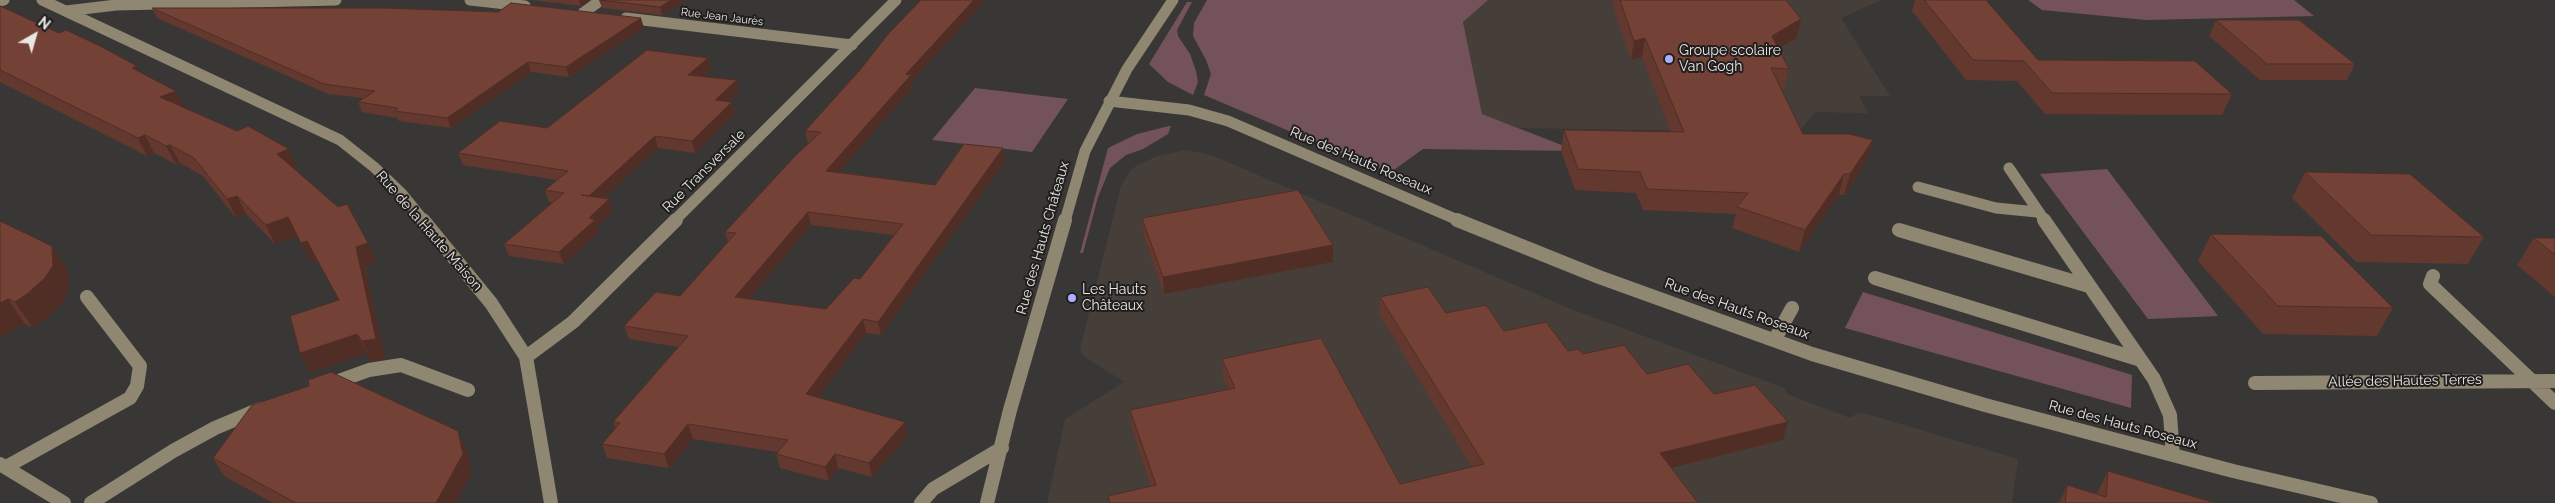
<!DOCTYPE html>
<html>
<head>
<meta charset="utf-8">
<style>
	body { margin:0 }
	#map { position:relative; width:2555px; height:503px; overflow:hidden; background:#393735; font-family:Raleway,sans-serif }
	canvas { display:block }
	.north { position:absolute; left:10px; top:10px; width:50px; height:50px; -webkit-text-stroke:4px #201f1e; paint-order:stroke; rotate:38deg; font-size:14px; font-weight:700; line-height:20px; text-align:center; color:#e8e7e5 }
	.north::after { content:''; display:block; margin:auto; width:18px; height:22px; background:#e8e7e5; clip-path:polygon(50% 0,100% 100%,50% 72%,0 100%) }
</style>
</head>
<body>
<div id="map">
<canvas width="2555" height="503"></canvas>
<div class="north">N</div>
</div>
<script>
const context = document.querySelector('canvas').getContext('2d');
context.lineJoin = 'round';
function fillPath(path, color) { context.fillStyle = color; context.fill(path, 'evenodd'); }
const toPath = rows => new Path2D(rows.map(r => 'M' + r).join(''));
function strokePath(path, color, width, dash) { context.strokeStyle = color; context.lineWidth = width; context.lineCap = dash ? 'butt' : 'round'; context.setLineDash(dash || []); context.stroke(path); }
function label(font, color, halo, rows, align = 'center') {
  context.font = font + ' Raleway,sans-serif'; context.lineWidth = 4; context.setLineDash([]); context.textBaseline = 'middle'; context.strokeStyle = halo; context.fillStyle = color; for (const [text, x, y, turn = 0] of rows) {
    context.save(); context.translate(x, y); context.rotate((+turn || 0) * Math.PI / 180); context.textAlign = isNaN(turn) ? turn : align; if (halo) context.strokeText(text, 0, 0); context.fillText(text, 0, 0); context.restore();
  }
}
const built = toPath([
	[1488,0,1881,0,1841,18,1890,96,1859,96,1868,113,1815,112,1799,132,1519,128,1482,114,1463,22],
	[1186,150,1211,155,1571,309,1784,388,1787,394,1850,418,1856,414,1864,413,2018,459,2012,503,1047,503,1065,419,1124,382,1082,355,1080,349,1121,186,1130,171,1136,166,1157,156]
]);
const green = toPath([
	[1207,0,1488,0,1463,22,1482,114,1577,151,1423,149,1391,172,1341,153,1204,95,1211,74,1206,60,1193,36,1194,23],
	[2028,0,2294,0,2314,16,2146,20,2042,10],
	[1187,2,1192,2,1177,30,1178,36,1190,54,1196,71,1198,82,1193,95,1168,82,1149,64],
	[975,88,1068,99,1032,152,932,140],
	[1169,126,1171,126,1168,134,1143,149,1126,155,1110,168,1098,197,1083,253,1080,253,1108,148,1137,134],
	[2107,169,2218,316,2148,319,2040,174],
	[1863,292,2132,375,2131,408,1845,328]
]);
const minorFar1 = toPath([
	[42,0,340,140,374,167,402,194,424,221],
	[470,0,525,6],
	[0,1,4,0],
	[66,11,116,5,336,0],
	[583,13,601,0],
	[626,18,852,45],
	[1109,101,1189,110,1228,121,1460,221],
	[2009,168,2045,221],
	[1918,187,1996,208,2037,212],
	[674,221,896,0],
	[1065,221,1085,151,1127,69,1173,0]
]);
const minor = toPath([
	[423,220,491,303,526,357,551,503],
	[1457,220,1599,277,1812,354,1985,405,2233,471,2371,503],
	[2044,220,2154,379,2170,415,2173,455],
	[1899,230,2089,286],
	[2433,276,2430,284,2555,403],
	[1875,278,2141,360],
	[1775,339,1792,308],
	[526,357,573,322,676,220],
	[2255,383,2555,381],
	[330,384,369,370,401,365,468,390],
	[0,464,64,503],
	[6,467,130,398,137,386,140,366,87,297],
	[91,503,173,451,215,428,260,409],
	[921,503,933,489,1002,448],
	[987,503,1010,410,1065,220]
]);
const wall = toPath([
	[532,0,590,0,581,6],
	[599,0,686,0,662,15,602,8],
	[1614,0,1786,0,1797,38,1778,48,1789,69,1784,89,1781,89,1803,134,1873,140,1867,161,1844,195,1839,195,1799,252,1732,228,1736,214,1643,210,1636,193,1575,190,1561,151,1564,130,1671,132,1642,57,1631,60,1613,6],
	[1915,0,1986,0,2038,60,2232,94,2222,115,2045,114,2017,81,1966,80,1912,11],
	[0,6,140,72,184,108,297,166,293,168,368,243,377,262,365,266,385,359,371,361,367,353,310,373,339,300,317,260,311,262,297,236,275,244,246,214,236,218,203,176,180,163,176,164,154,153,147,156,0,82],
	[152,8,644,28,569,77,531,72,451,128,399,121,397,118,362,112,358,102,363,98,328,94,157,18],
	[2216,20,2355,64,2347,80,2260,80,2209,36],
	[708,58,711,69,702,77,739,91,728,102,732,102,735,113,695,153,658,148,604,198,613,211,597,226,599,232,564,264,509,256,504,244,553,202,549,202,545,190,557,180,463,165,458,153,547,128],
	[912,81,913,87,839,172,935,185,1003,148,1005,161,881,335,866,333,818,397,905,422,907,437,872,477,838,468,829,481,780,468,776,454,778,452,693,439,669,468,607,458,602,444,615,428,613,422,678,347,629,339,624,326,680,296,728,242,725,232,809,143,808,143,805,131],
	[811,225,894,235,860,279,826,309,749,299],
	[2305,172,2484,237,2468,264,2356,262,2292,198],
	[1142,218,1333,245,1333,262,1164,294,1144,236],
	[0,221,68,271,68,290,61,304,44,320,32,327,25,324,0,337],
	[2211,234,2393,308,2377,336,2263,334,2198,261],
	[2534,238,2555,238,2555,297,2517,265],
	[1380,297,1446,313,1568,351,1583,354,1714,394,1783,440,1671,468,1698,503,1109,503,1108,496,1151,486,1132,429,1130,410,1228,389,1223,377,1222,359,1400,484,1472,467,1379,314],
	[466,449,472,472,455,503,273,503,224,476,213,458],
	[2108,471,2215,503,2059,503,2067,485,2097,494]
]);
const shadedWall = toPath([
	[579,0,590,0,581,6],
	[671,0,686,0,662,15,660,7],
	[974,0,986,0,912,81,913,87,829,184,826,171,906,74],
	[641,18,644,28,569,77,566,67],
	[1801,19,1797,38,1767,55,1772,36],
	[1645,38,1642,57,1631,60,1634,41],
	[708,58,711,69,691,86,688,75],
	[528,62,531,72,451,128,447,118],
	[137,66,146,83,132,68],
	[737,80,739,91,718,112,715,100],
	[176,91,185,108,160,97],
	[732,102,735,113,695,153,692,141],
	[145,135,154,153,147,156,138,138],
	[655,136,658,148,593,208,589,196],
	[1873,140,1867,161,1844,195,1850,174],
	[170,145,180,163,176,164,166,146],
	[1003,148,1005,161,881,335,878,322],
	[289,149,297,166,285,172,277,154],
	[1844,174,1839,195,1799,252,1805,230],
	[237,196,246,214,236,218,227,199],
	[609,199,613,211,597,226,599,232,564,264,559,252,589,218],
	[808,212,811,225,739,310,735,297],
	[288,217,297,236,275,244,266,225],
	[307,241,317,260,311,262,301,243],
	[368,243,377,262,365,266,385,359,371,361,362,341,356,247],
	[1333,245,1333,262,1164,294,1163,277],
	[52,246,68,271,68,290,61,304,44,320,32,327,15,302],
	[8,299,25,324,0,337,0,303],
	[863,319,866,333,810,408,806,394],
	[357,334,367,353,310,373,300,353],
	[905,422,907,437,872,477,869,463],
	[1788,422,1783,440,1655,472,1660,453],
	[688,424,693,439,669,468,664,454],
	[458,431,466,449,472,472,455,503,436,503],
	[835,454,838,468,829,481,825,467]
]);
const building = toPath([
	[600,0,671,0,660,7,600,0],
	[921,0,974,0,906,74,911,75,826,171,935,185,964,144,1003,148,878,322,863,319,806,394,905,422,869,463,835,454,825,467,776,454,788,440,688,424,664,454,602,444,620,423,613,422,688,336,624,326,656,292,680,296,736,233,725,232,796,155,821,132,805,131,860,70,889,33,921,0],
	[808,212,903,224,860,279,854,278,826,309,735,297,808,212],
	[1620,0,1786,0,1801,19,1772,36,1789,69,1771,68,1803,134,1849,134,1873,140,1850,174,1844,174,1805,230,1737,207,1748,193,1647,189,1640,172,1578,169,1564,130,1684,132,1645,38,1634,41,1620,0],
	[1924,0,1986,0,2038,60,2195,61,2232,94,2052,93,2024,61,1973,60,1924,0],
	[511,3,641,18,566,67,528,62,447,118,395,111,398,108,358,102,375,91,324,84,152,8,383,8,498,12,511,3],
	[0,6,59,33,66,30,100,46,137,66,132,68,176,91,160,97,237,131,248,126,289,149,277,154,338,207,347,204,368,243,356,247,376,339,362,341,357,334,300,353,290,316,339,300,307,241,301,243,288,217,266,225,237,196,227,199,194,158,170,145,166,146,145,135,138,138,0,70,0,6],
	[2216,20,2299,20,2355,64,2267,64,2216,20],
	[647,50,708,58,688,75,737,80,715,100,732,102,692,141,655,136,589,196,581,195,609,199,589,218,595,220,559,252,504,244,564,193,545,190,568,171,458,153,500,121,547,128,647,50],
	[2305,172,2410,174,2484,237,2371,235,2305,172],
	[1298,190,1333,245,1163,277,1142,218,1298,190],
	[0,221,52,246,53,266,44,279,27,294,15,302,8,299,0,303,0,221],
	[2211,234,2321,236,2393,308,2278,306,2211,234],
	[2534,238,2555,238,2555,255,2534,238],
	[1428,287,1446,313,1486,305,1504,331,1546,322,1568,351,1578,349,1583,354,1624,345,1647,374,1688,364,1714,394,1755,385,1788,422,1660,453,1698,503,1110,503,1108,496,1156,485,1130,410,1235,388,1222,359,1321,338,1400,484,1484,464,1380,297,1428,287],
	[331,372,458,431,463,454,436,503,296,503,213,458,252,405,309,386,308,380,331,372],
	[2108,471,2215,503,2065,503,2067,485,2106,497,2108,471]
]);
const markers = [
	[1669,59,5,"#acaffb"],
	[1072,298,5,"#acaffb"]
];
const farStreetnames = [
	["Rue Jean Jaurès",722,17,7]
];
const poiNames = [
	["Groupe scolaire",1679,51],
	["Van Gogh",1679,67],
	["Les Hauts",1082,290],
	["Châteaux",1082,306]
];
const streetNames = [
	["Rue des Hauts Roseaux",1361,161,23],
	["Rue Transversale",704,171,-45],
	["Rue de la Haute Maison",429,231,49],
	["Rue des Hauts Châteaux",1043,238,-74],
	["Rue des Hauts Roseaux",1737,309,20],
	["Allée des Hautes Terres",2405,381,-1],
	["Rue des Hauts Roseaux",2123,425,15]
];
fillPath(built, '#463e39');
fillPath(green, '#735359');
strokePath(minorFar1, '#8f8771', 11);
strokePath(minor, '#8f8771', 14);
fillPath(wall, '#63382e');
fillPath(shadedWall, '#502e25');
fillPath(building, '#734135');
strokePath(building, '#502e25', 1);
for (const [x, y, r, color] of markers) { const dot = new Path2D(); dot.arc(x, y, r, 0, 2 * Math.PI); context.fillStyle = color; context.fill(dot); strokePath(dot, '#201f1e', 2); }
label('11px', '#e8e7e5', '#201f1e', farStreetnames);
label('14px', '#e8e7e5', '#201f1e', poiNames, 'left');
label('14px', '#e8e7e5', '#201f1e', streetNames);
</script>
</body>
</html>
